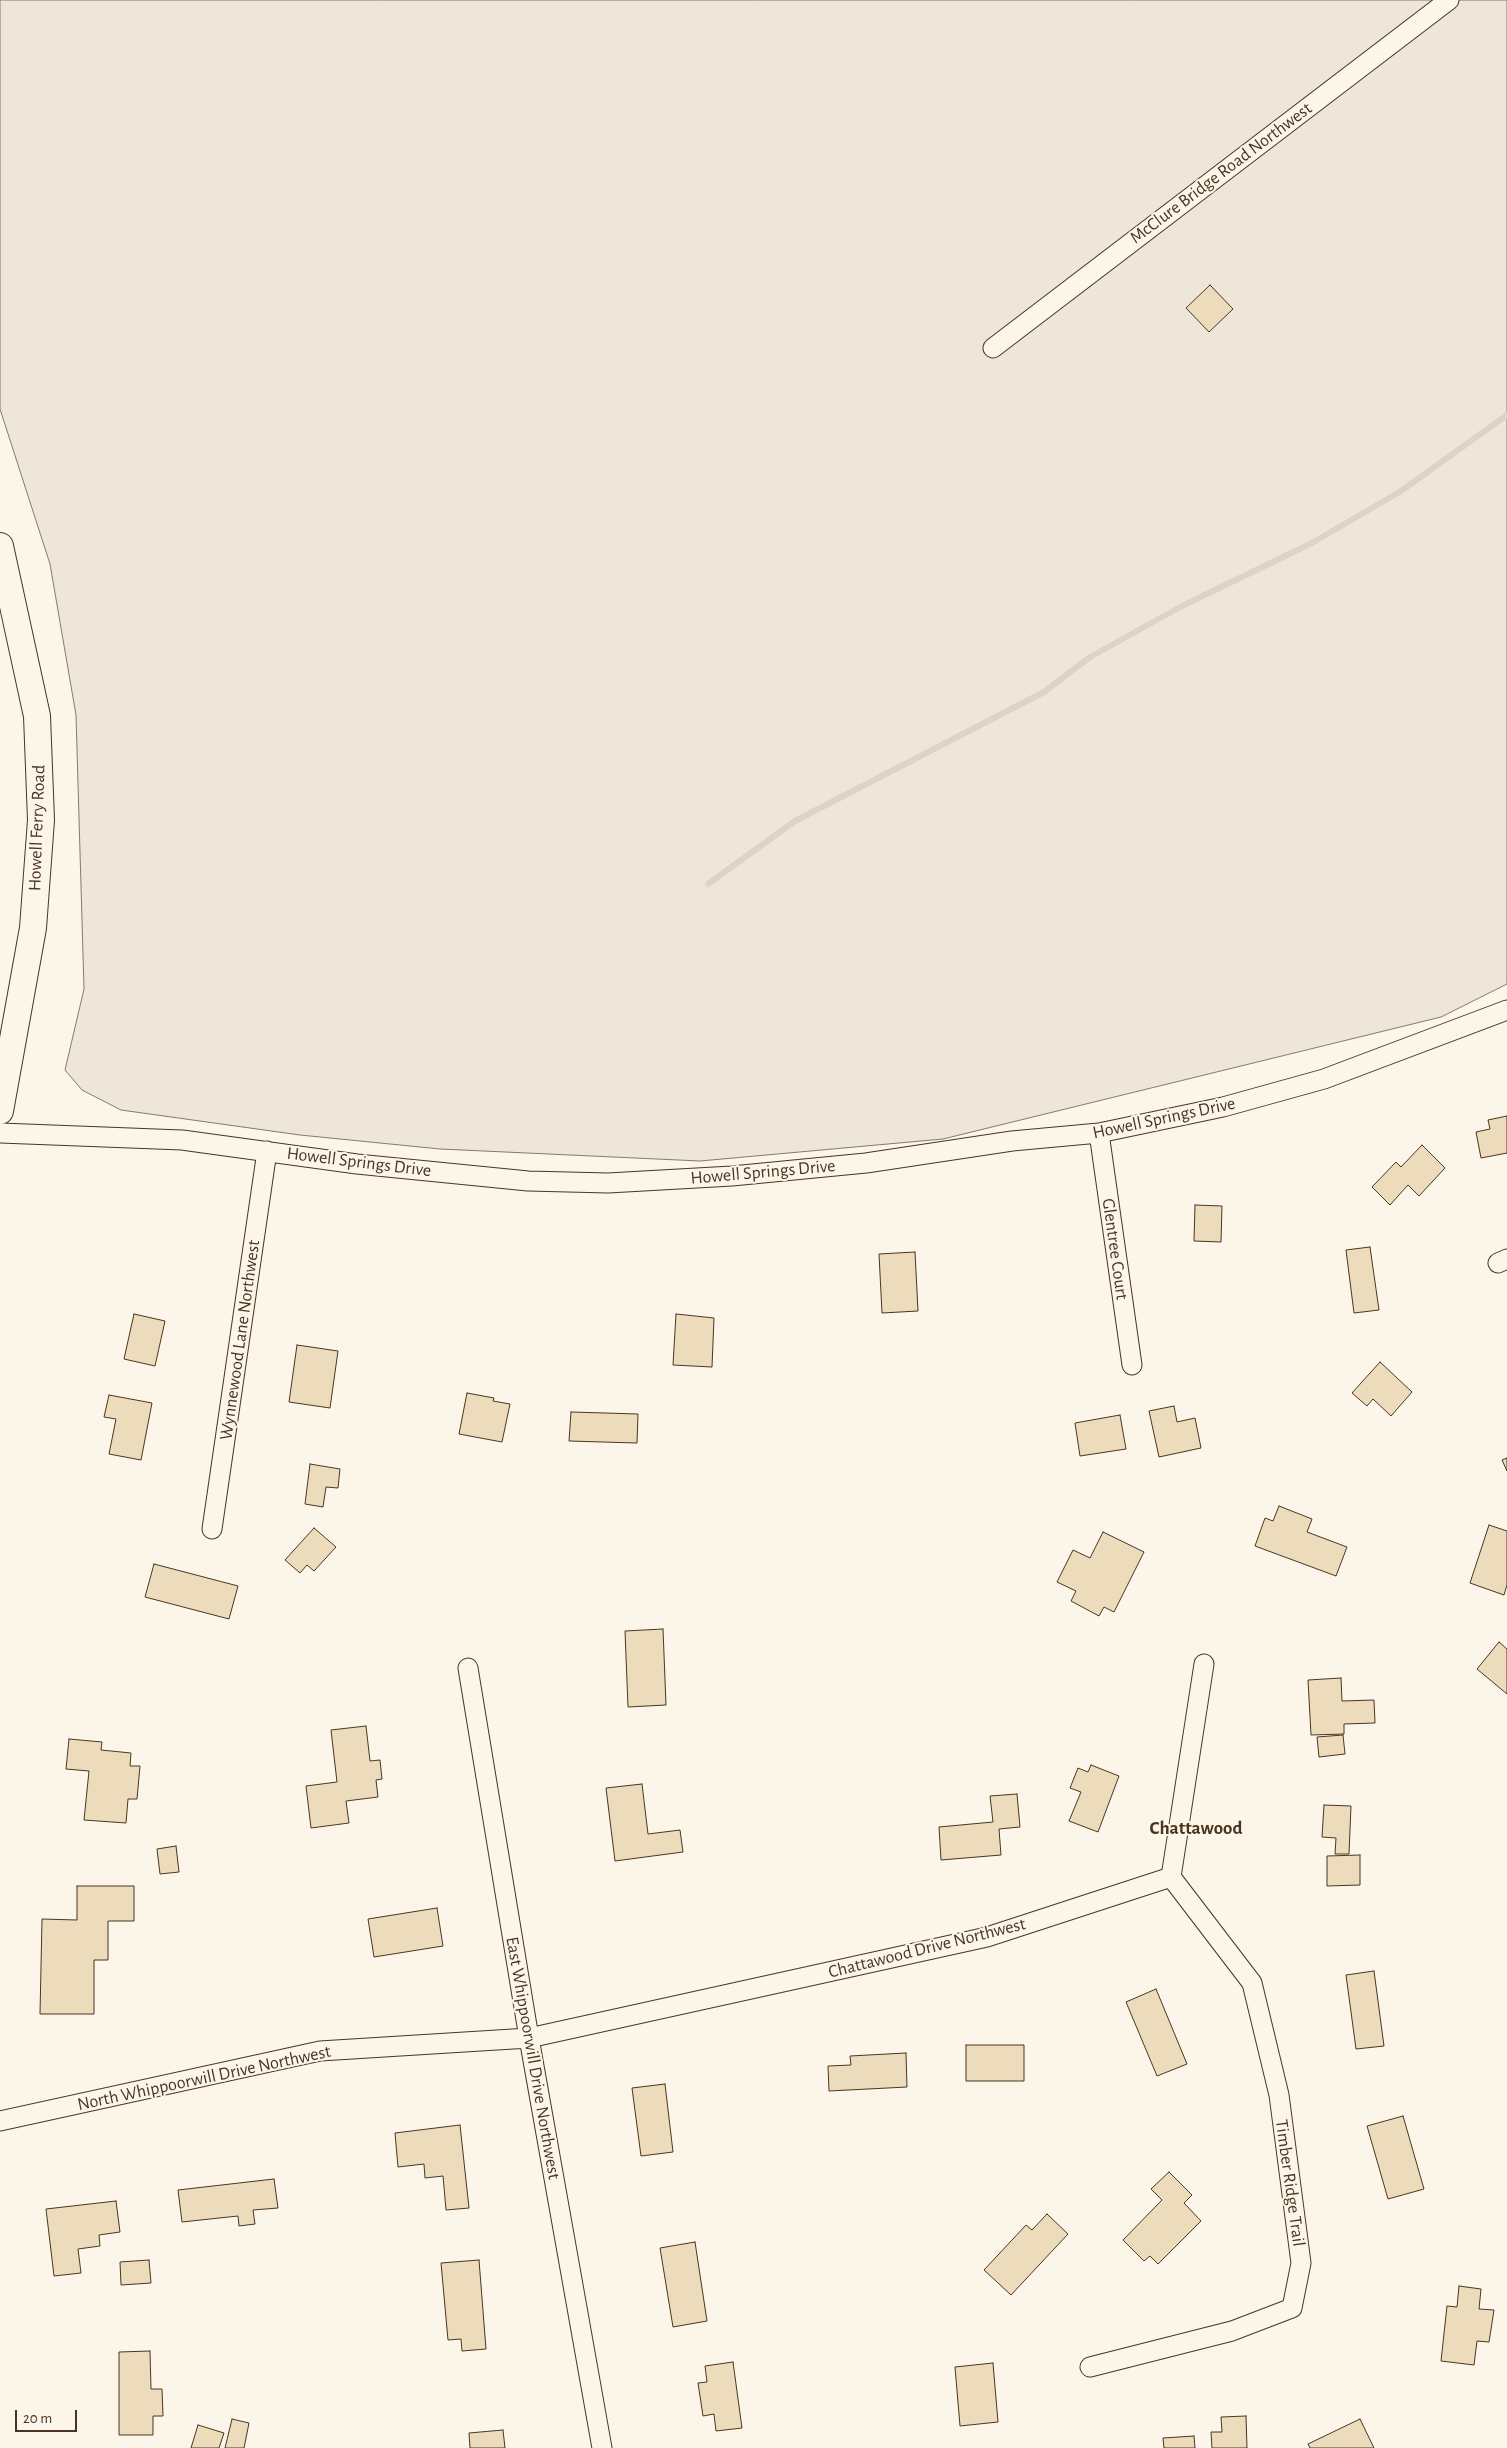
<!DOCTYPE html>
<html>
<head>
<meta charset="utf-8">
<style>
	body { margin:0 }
	#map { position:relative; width:1507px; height:2448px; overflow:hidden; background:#fbf6e9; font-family:"Alegreya Sans",sans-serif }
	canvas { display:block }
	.scale { position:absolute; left:15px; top:2410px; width:62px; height:22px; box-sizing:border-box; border:2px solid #4a3520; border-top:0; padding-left:6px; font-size:15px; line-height:18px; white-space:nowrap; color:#4a3520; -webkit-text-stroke:4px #fbf6e9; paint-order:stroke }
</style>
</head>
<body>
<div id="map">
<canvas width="1507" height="2448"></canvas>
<div class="scale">20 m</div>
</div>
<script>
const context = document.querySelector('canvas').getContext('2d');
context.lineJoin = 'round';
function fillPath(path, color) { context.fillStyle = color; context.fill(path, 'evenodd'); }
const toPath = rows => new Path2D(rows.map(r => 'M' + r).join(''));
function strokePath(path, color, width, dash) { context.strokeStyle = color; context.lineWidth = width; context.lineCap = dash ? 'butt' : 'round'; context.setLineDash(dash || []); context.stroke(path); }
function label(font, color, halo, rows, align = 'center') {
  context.font = font + ' "Alegreya Sans",sans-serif'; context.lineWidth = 4; context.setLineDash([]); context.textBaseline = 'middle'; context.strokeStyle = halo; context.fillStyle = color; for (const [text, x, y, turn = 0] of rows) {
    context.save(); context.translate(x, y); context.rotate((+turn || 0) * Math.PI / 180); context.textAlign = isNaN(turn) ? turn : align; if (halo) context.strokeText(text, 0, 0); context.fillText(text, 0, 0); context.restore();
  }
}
const green = toPath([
	[0,0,1507,0,1507,984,1441,1017,943,1139,700,1161,440,1149,300,1135,121,1110,82,1090,65,1070,84,989,76,715,50,564,0,409,0,0]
]);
const stream = toPath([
	[708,884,795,821,1044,692,1090,657,1182,606,1312,543,1401,491,1507,415]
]);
const building = toPath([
	[1210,285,1233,309,1209,332,1186,308,1210,285],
	[1507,1116,1507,1153,1481,1158,1476,1132,1490,1129,1488,1120,1507,1116],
	[1422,1145,1445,1168,1419,1196,1408,1185,1390,1205,1372,1187,1396,1162,1401,1167,1422,1145],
	[1195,1205,1222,1206,1221,1242,1194,1241,1195,1205],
	[1370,1247,1379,1310,1354,1313,1346,1250,1370,1247],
	[915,1252,918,1311,882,1313,879,1254,915,1252],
	[134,1314,165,1321,155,1366,124,1359,134,1314],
	[676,1314,714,1318,712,1367,673,1365,676,1314],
	[297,1345,338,1351,330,1408,289,1402,297,1345],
	[1380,1362,1412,1392,1391,1416,1373,1399,1367,1406,1352,1393,1380,1362],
	[467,1393,494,1398,493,1401,510,1404,502,1442,459,1434,467,1393],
	[109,1395,152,1403,141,1460,109,1454,116,1419,104,1417,109,1395],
	[1174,1406,1177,1422,1195,1418,1201,1448,1159,1457,1149,1411,1174,1406],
	[571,1412,638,1414,637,1443,569,1441,571,1412],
	[1120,1415,1126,1449,1080,1456,1075,1423,1120,1415],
	[1507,1458,1507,1471,1502,1460,1507,1458],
	[310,1464,340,1469,338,1488,326,1487,323,1507,305,1504,310,1464],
	[1279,1506,1312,1519,1307,1532,1347,1547,1336,1576,1255,1546,1265,1518,1273,1521,1279,1506],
	[1489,1525,1507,1531,1507,1585,1504,1595,1470,1583,1489,1525],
	[314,1528,336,1547,314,1571,307,1565,300,1573,285,1560,314,1528],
	[1103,1532,1144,1552,1114,1612,1104,1607,1099,1616,1071,1601,1076,1591,1057,1582,1073,1550,1090,1558,1103,1532],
	[154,1564,238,1586,229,1619,145,1597,154,1564],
	[663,1629,666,1705,628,1707,625,1631,663,1629],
	[1499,1642,1507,1649,1507,1694,1477,1669,1499,1642],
	[1341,1678,1342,1701,1374,1700,1375,1723,1344,1724,1344,1734,1311,1735,1308,1680,1341,1678],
	[366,1726,370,1761,380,1760,382,1779,376,1780,378,1797,346,1801,349,1823,311,1828,306,1786,337,1782,331,1730,366,1726],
	[1343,1735,1345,1754,1319,1757,1317,1737,1343,1735],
	[69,1739,102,1742,101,1750,131,1753,130,1766,140,1766,137,1799,128,1799,126,1823,84,1820,89,1771,66,1769,69,1739],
	[1091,1765,1119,1776,1098,1832,1069,1821,1081,1792,1070,1788,1078,1768,1088,1772,1091,1765],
	[642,1784,648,1834,680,1830,683,1852,615,1861,606,1788,642,1784],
	[1017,1794,1020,1827,999,1829,1001,1855,941,1860,939,1827,993,1822,990,1796,1017,1794],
	[1324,1805,1351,1806,1349,1854,1335,1854,1336,1838,1322,1837,1324,1805],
	[176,1846,179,1872,160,1874,157,1849,176,1846],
	[1360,1855,1360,1885,1327,1886,1327,1856,1360,1855],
	[77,1886,134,1886,134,1921,108,1921,108,1960,94,1960,94,2014,40,2014,42,1919,77,1920,77,1886],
	[437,1908,443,1946,374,1957,368,1919,437,1908],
	[1374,1971,1384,2046,1356,2049,1346,1975,1374,1971],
	[1156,1989,1187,2064,1157,2076,1126,2002,1156,1989],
	[966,2045,1024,2045,1024,2081,966,2081,966,2045],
	[906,2053,907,2087,829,2091,828,2066,851,2065,850,2056,906,2053],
	[665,2084,673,2152,641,2156,632,2088,665,2084],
	[1403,2116,1424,2189,1388,2199,1367,2126,1403,2116],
	[460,2125,469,2208,446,2210,443,2176,425,2178,424,2164,398,2167,395,2133,460,2125],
	[1169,2172,1192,2195,1184,2203,1201,2221,1158,2264,1150,2256,1144,2261,1123,2240,1162,2200,1151,2189,1169,2172],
	[274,2179,278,2208,253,2210,255,2224,239,2226,238,2216,182,2222,178,2190,274,2179],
	[116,2201,120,2232,99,2235,100,2246,78,2249,81,2273,54,2276,46,2209,116,2201],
	[1047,2214,1068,2234,1011,2295,984,2270,1026,2225,1032,2230,1047,2214],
	[695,2242,707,2321,673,2327,660,2248,695,2242],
	[149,2260,151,2283,121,2285,120,2262,149,2260],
	[479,2260,486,2349,462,2351,461,2339,448,2340,441,2263,479,2260],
	[1459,2286,1481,2289,1479,2309,1494,2310,1489,2342,1477,2341,1474,2365,1441,2361,1447,2306,1457,2307,1459,2286],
	[150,2351,151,2389,162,2389,163,2416,153,2416,153,2435,119,2435,119,2352,150,2351],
	[733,2362,742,2428,716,2431,714,2414,703,2416,698,2383,707,2382,705,2366,733,2362],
	[993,2363,998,2422,960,2426,955,2367,993,2363],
	[1246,2416,1247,2448,1212,2448,1211,2432,1222,2432,1221,2417,1246,2416],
	[232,2419,249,2423,244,2448,225,2448,232,2419],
	[1360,2419,1374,2448,1310,2448,1308,2444,1360,2419],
	[198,2425,224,2433,219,2448,191,2448,198,2425],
	[503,2430,505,2448,470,2448,469,2433,503,2430],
	[1194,2436,1195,2448,1164,2448,1163,2438,1194,2436]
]);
const street = toPath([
	[993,348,1449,0],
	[0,1133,182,1140,357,1164,528,1181,608,1183,732,1176,866,1163,1012,1141,1099,1133,1223,1107,1324,1079,1507,1010],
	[1099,1133,1132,1365],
	[1498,1263,1507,1259],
	[212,1529,267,1151],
	[468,1668,529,2038,602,2448],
	[1171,1877,1204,1664],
	[0,2121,320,2051,529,2038,987,1937,1171,1877],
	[1090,2367,1232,2331,1292,2308,1301,2263,1279,2095,1252,1983,1171,1877]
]);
const secondary = toPath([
	[0,546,37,716,41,820,33,928,0,1111]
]);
const streetNames = [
	["McClure Bridge Road Northwest",1221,173,-37],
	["Howell Ferry Road",37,828,-88],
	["Howell Springs Drive",1164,1118,-12],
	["Howell Springs Drive",359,1162,7],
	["Howell Springs Drive",763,1172,-5],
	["Glentree Court",1115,1249,82],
	["Wynnewood Lane Northwest",240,1340,-82],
	["Chattawood Drive Northwest",927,1948,-14],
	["East Whippoorwill Drive Northwest",533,2058,80],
	["North Whippoorwill Drive Northwest",204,2078,-12],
	["Timber Ridge Trail",1290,2183,82]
];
const neighbourhoodNames = [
	["Chattawood",1196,1828]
];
fillPath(green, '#ede6d9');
strokePath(green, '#887966', 1);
strokePath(stream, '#dcd4c6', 6);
fillPath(building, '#ecdcbc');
strokePath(building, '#4a3520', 1);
strokePath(street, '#4a3520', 21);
strokePath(secondary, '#4a3520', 28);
strokePath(street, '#fbf6e9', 19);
strokePath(secondary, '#fbf6e9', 26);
label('18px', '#4a3520', '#fbf6e9', streetNames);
label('bold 19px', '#4a3520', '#fbf6e9', neighbourhoodNames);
</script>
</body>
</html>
